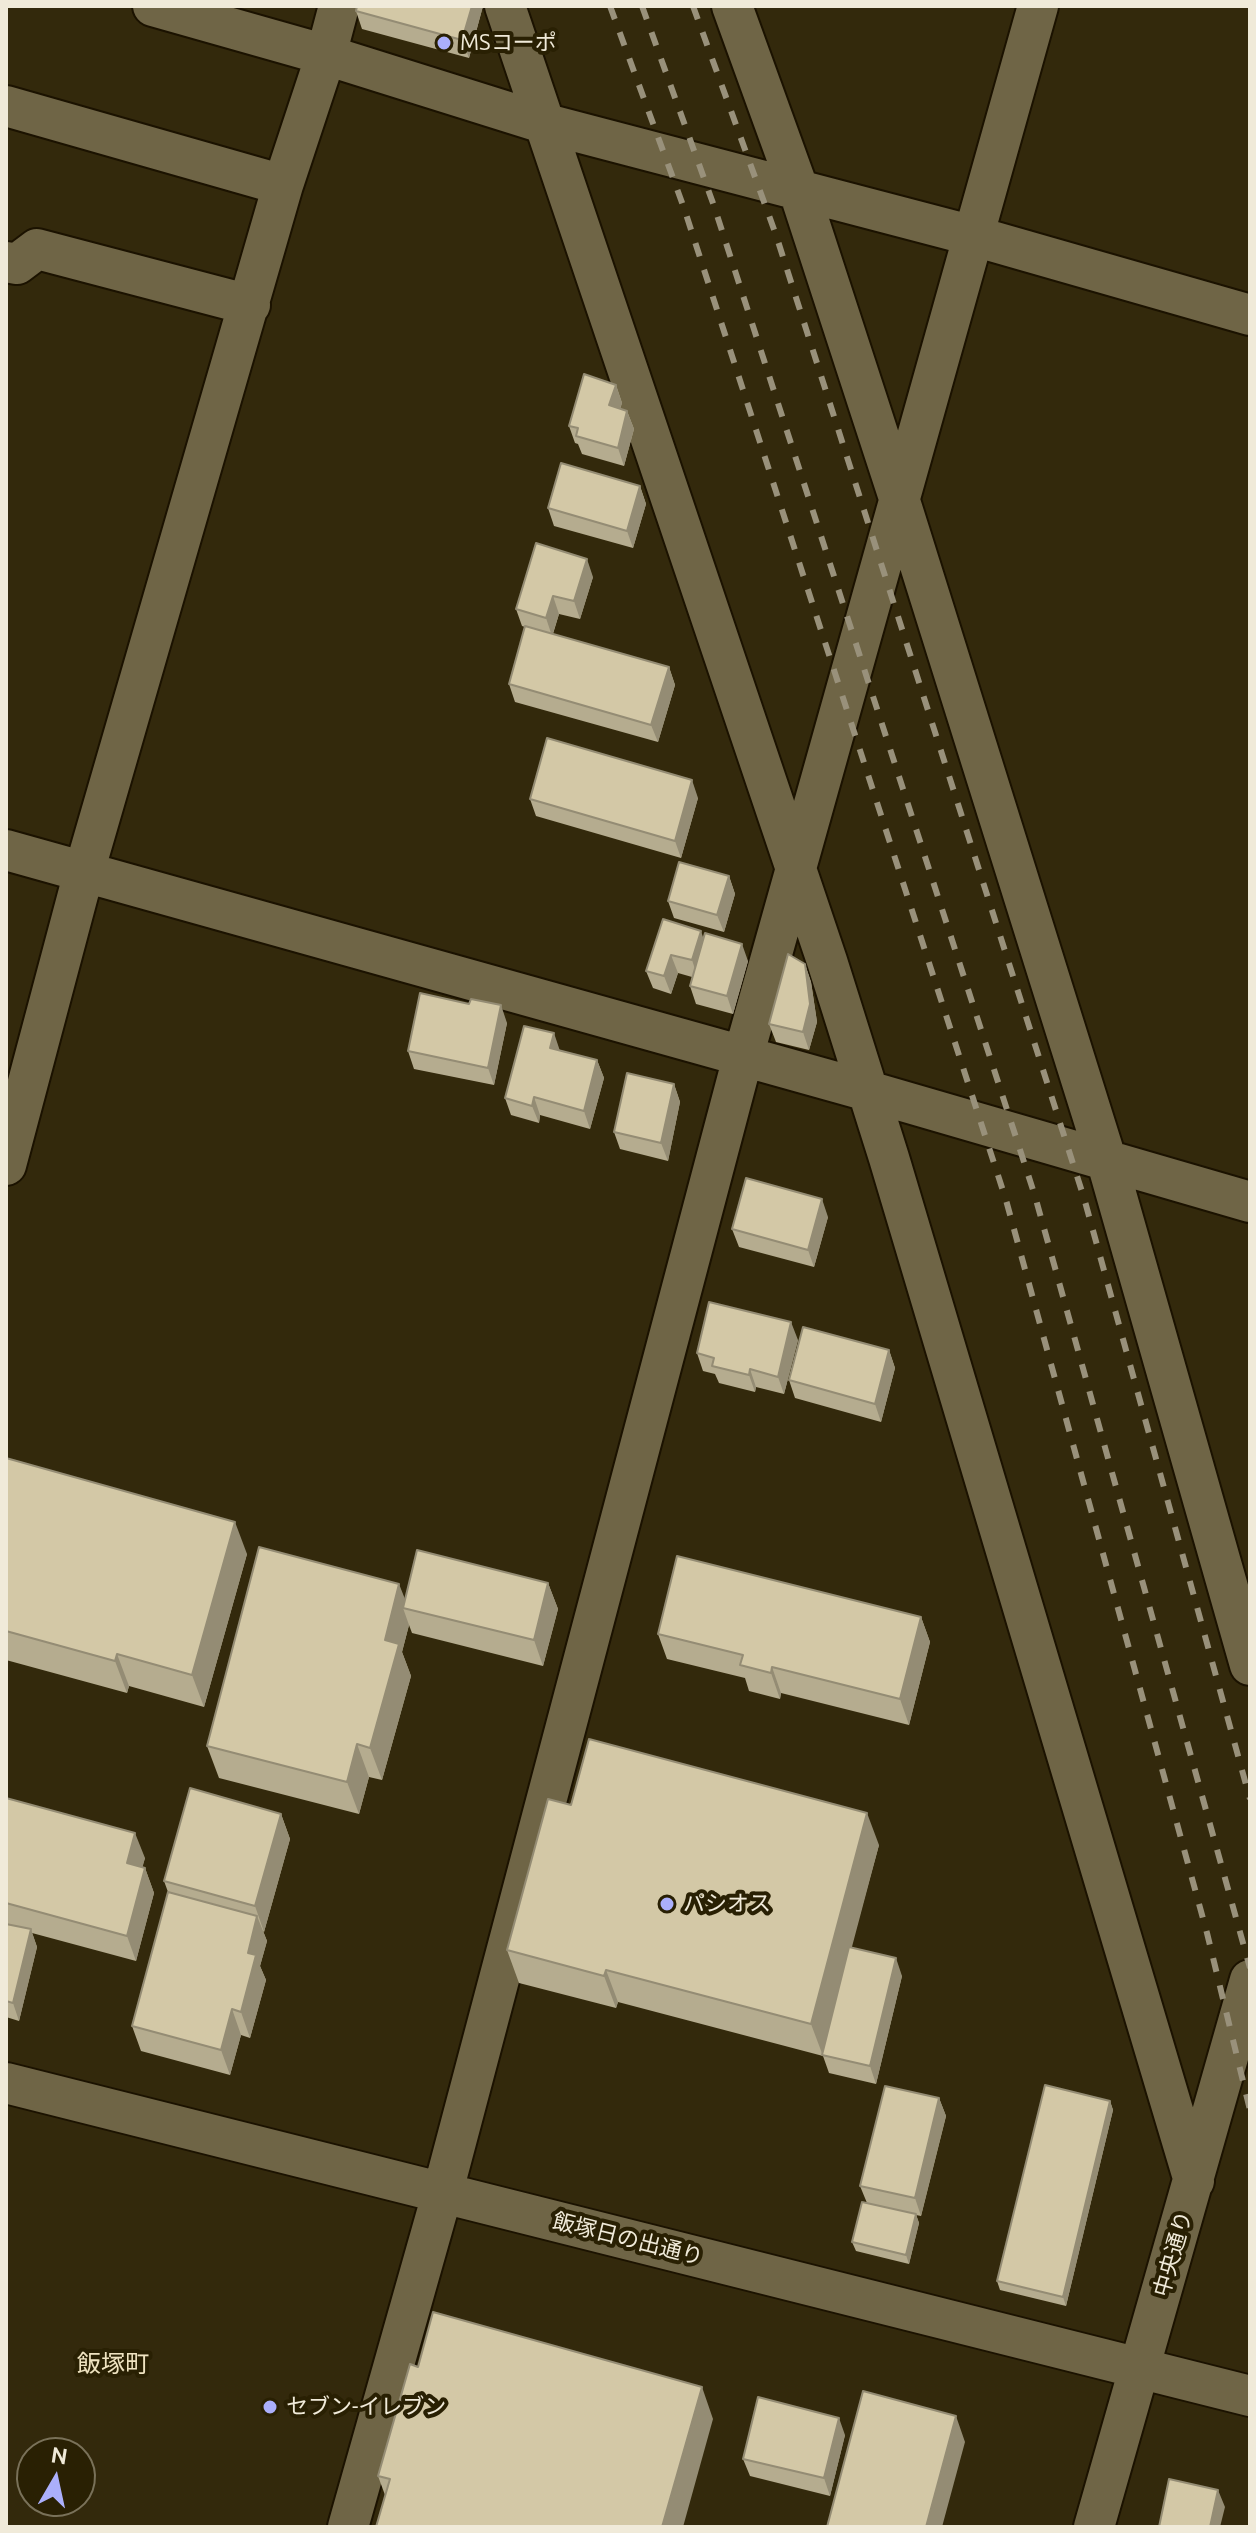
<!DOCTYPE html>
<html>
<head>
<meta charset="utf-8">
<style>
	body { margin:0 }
	#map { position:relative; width:1256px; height:2533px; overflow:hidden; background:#33290c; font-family:Ubuntu,sans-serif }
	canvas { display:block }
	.frame { position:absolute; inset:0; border:8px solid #f0ead9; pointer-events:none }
	.north { position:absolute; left:16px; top:2437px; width:80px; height:80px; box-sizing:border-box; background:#292003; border:2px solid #797159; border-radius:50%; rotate:9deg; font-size:22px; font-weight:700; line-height:32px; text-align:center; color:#f0ead9 }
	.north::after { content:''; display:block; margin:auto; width:28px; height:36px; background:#abaffb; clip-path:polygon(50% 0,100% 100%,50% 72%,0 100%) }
</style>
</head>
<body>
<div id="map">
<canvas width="1256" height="2533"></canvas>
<div class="frame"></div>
<div class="north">N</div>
</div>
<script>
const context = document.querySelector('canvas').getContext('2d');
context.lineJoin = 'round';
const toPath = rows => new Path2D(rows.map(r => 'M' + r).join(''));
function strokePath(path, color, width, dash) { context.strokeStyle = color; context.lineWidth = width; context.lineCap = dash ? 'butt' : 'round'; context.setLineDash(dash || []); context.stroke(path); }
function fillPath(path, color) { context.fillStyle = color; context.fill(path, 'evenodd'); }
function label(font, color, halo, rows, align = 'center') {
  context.font = font + ' Ubuntu,"Noto Sans JP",sans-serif'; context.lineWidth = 8; context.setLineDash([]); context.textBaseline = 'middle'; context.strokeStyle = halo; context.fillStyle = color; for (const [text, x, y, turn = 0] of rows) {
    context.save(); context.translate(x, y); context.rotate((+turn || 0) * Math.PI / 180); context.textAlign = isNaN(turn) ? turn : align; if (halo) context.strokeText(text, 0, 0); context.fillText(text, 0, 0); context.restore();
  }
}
const minor = toPath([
	[153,6,326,55,543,123,974,236,1250,315],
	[505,6,827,961,889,1158,1194,2181],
	[732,6,799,191,899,498,1107,1162,1250,1665],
	[6,106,283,185],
	[6,262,17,264,37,249,250,305],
	[6,850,868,1091,1250,1202],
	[6,1165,84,872,283,185,326,55,339,6],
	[6,2083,1250,2396],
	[348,2527,443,2191,743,1057,1038,6],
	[1094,2527,1250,1980]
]);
const rail = toPath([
	[610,6,684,208,1006,1200,1207,1933,1250,2110],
	[642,6,714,206,1035,1196,1250,1968],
	[693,6,776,235,1084,1198,1250,1799]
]);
const wall = toPath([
	[357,6,483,6,469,58,362,29,356,11],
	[616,385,622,403,620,409,627,411,634,429,624,466,582,454,578,444,575,443,569,426],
	[640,486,646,504,633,548,554,526,548,508],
	[593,577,580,619,559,614,553,634,669,667,675,685,658,742,515,702,509,684,525,627,522,626,516,609],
	[698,798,681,858,536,816,530,799],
	[729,876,735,894,724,932,674,918,668,901],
	[663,919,703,938,748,961,733,1014,696,1004,690,986,692,977,678,973,671,994,653,988,646,971],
	[805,964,811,982,817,1022,809,1050,776,1042,769,1024],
	[469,1004,507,1023,494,1085,414,1069,408,1051],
	[560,1051,597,1060,604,1078,590,1129,540,1115,539,1123,511,1115,505,1098],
	[674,1084,680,1102,668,1161,620,1149,614,1132],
	[828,1217,814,1267,739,1247,732,1229],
	[798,1340,784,1394,756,1387,755,1392,719,1383,715,1374,703,1371,697,1353],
	[889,1350,895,1368,881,1422,795,1398,789,1380],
	[6,1458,247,1554,204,1707,129,1686,127,1693,6,1660],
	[548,1583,558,1609,543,1666,412,1633,409,1625,402,1652,411,1676,382,1780,369,1777,359,1814,219,1778,207,1746,405,1599],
	[921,1617,930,1642,909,1725,781,1693,780,1699,749,1691,745,1678,667,1659,658,1634],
	[6,1798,145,1858,142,1867,145,1868,154,1893,136,1961,32,1933,37,1947,19,2021,6,2017],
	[571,1805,879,1845,851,1947,902,1976,876,2084,829,2073,823,2056,618,2002,616,2008,519,1983,507,1950],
	[281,1814,290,1839,264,1932,263,1931,267,1941,260,1966,266,1980,250,2038,241,2035,230,2075,141,2051,132,2026,168,1892,164,1881],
	[939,2098,946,2116,921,2216,916,2215,919,2223,909,2264,856,2251,852,2242,867,2203,860,2186],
	[1110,2101,1113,2110,1066,2306,1000,2290,997,2281],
	[418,2367,713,2419,385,2495,378,2476],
	[845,2435,830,2496,750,2476,743,2459]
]);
const shadedWall = toPath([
	[472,6,483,6,469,58,462,40],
	[616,385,622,403,615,423,609,405],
	[627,411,634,429,624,466,618,448],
	[640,486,646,504,633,548,627,531],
	[587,559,593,577,580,619,574,601],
	[553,596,559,614,552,636,546,618],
	[669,667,675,685,658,742,651,725],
	[692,780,698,798,681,858,675,841],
	[729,876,735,894,724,932,717,915],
	[701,931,707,949,698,978,692,960],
	[742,944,748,961,733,1014,727,996],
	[671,955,678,973,671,994,664,976],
	[805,964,811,982,817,1022,809,1050,803,1032],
	[501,1005,507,1023,494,1085,488,1068],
	[554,1033,560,1051,550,1048],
	[597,1060,604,1078,590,1129,584,1111],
	[674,1084,680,1102,668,1161,661,1143],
	[534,1097,540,1115,539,1123,532,1106],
	[822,1199,828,1217,814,1267,808,1250],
	[791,1322,798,1340,784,1394,778,1377],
	[889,1350,895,1368,881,1422,875,1404],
	[750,1369,756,1387,755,1392,749,1375],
	[235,1522,247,1554,204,1707,192,1675],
	[548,1583,558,1609,543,1666,534,1640],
	[399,1584,409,1609,403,1608,409,1625,402,1652,411,1676,382,1780,370,1748,385,1640],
	[921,1617,930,1642,909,1725,900,1699],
	[117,1654,129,1686,127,1693,115,1661],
	[772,1667,781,1693,780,1699,771,1673],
	[357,1744,369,1777,359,1814,347,1782],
	[867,1813,879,1845,823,2056,811,2024],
	[281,1814,290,1839,264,1932,255,1906],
	[135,1833,145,1858,137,1888,127,1863],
	[145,1868,154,1893,136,1961,127,1936],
	[257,1916,267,1941,260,1966,266,1980,250,2038,241,2012,248,1953],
	[31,1929,37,1947,19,2021,13,2003],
	[896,1958,902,1976,876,2084,870,2066],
	[606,1970,618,2002,616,2008,604,1976],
	[232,2009,241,2035,230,2075,221,2050],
	[939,2098,946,2116,921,2216,915,2198],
	[1110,2101,1113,2110,1066,2306,1063,2297],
	[916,2214,919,2223,909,2264,906,2255],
	[702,2387,713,2419,683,2527,662,2527],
	[956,2416,965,2442,942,2527,926,2527],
	[839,2418,845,2435,830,2496,824,2478],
	[1218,2490,1225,2507,1220,2527,1210,2527]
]);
const building = toPath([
	[357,6,472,6,462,40,356,11,357,6],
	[584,374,616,385,609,405,627,411,618,448,576,436,578,428,569,426,584,374],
	[561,463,640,486,627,531,548,508,561,463],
	[536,543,587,559,574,601,553,596,546,618,516,609,536,543],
	[525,626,669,667,651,725,509,684,525,626],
	[547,738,692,780,675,841,530,799,547,738],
	[679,862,729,876,717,915,668,901,679,862],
	[663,919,701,931,692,960,671,955,664,976,646,971,663,919],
	[705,933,742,944,727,996,690,986,705,933],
	[788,954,805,964,810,1004,803,1032,769,1024,788,954],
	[420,993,469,1004,471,999,501,1005,488,1068,408,1051,420,993],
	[524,1026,554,1033,550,1048,597,1060,584,1111,534,1097,532,1106,505,1098,524,1026],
	[627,1073,674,1084,661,1143,614,1132,627,1073],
	[746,1178,822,1199,808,1250,732,1229,746,1178],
	[709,1302,791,1322,778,1377,750,1369,749,1375,712,1366,714,1358,697,1353,709,1302],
	[803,1327,889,1350,875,1404,789,1380,803,1327],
	[6,1458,235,1522,192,1675,117,1654,115,1661,6,1631,6,1458],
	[259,1547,399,1584,385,1640,399,1644,370,1748,357,1744,347,1782,207,1746,259,1547],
	[417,1550,548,1583,534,1640,403,1608,417,1550],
	[677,1556,921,1617,900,1699,772,1667,771,1673,740,1665,743,1655,658,1634,677,1556],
	[589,1739,867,1813,811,2024,606,1970,604,1976,507,1950,548,1799,571,1805,589,1739],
	[190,1788,281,1814,255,1906,164,1881,190,1788],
	[6,1798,135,1833,127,1863,145,1868,127,1936,6,1903,6,1798],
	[168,1892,257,1916,248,1953,256,1955,241,2012,232,2009,221,2050,132,2026,168,1892],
	[6,1924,31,1929,13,2003,6,2001,6,1924],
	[849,1947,896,1958,870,2066,822,2055,849,1947],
	[1045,2085,1110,2101,1063,2297,997,2281,1045,2085],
	[885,2086,939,2098,915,2198,860,2186,885,2086],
	[862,2202,916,2214,906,2255,852,2242,862,2202],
	[433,2312,702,2387,662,2527,376,2527,390,2479,378,2476,410,2364,418,2367,433,2312],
	[863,2391,956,2416,926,2527,827,2527,863,2391],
	[758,2397,839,2418,824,2478,743,2459,758,2397],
	[1169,2479,1218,2490,1210,2527,1159,2527,1169,2479]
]);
const markers = [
	[444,43,8,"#abaffb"],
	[667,1904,8,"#abaffb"],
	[270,2407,8,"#abaffb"]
];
const poiNames = [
	["MSコーポ",460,43],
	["パシオス",683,1904],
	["セブン-イレブン",286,2407]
];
const streetNames = [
	["飯塚日の出通り",628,2239,14],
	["中央通り",1173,2254,-74]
];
const neighbourhoodNames = [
	["飯塚町",113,2364]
];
strokePath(minor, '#1b1200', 44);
strokePath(minor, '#6f6546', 40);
strokePath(rail, '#99917b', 6, [14, 14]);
fillPath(wall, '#b5ac8f');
fillPath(shadedWall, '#948c74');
fillPath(building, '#d3c8a6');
strokePath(building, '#948c74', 2);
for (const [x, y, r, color] of markers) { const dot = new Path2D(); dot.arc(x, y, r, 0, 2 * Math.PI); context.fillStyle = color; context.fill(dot); strokePath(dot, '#292003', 3); }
label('22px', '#f0ead9', '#292003', poiNames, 'left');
label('22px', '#f0ead9', '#292003', streetNames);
label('24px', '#efe3c1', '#292003', neighbourhoodNames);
</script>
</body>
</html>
